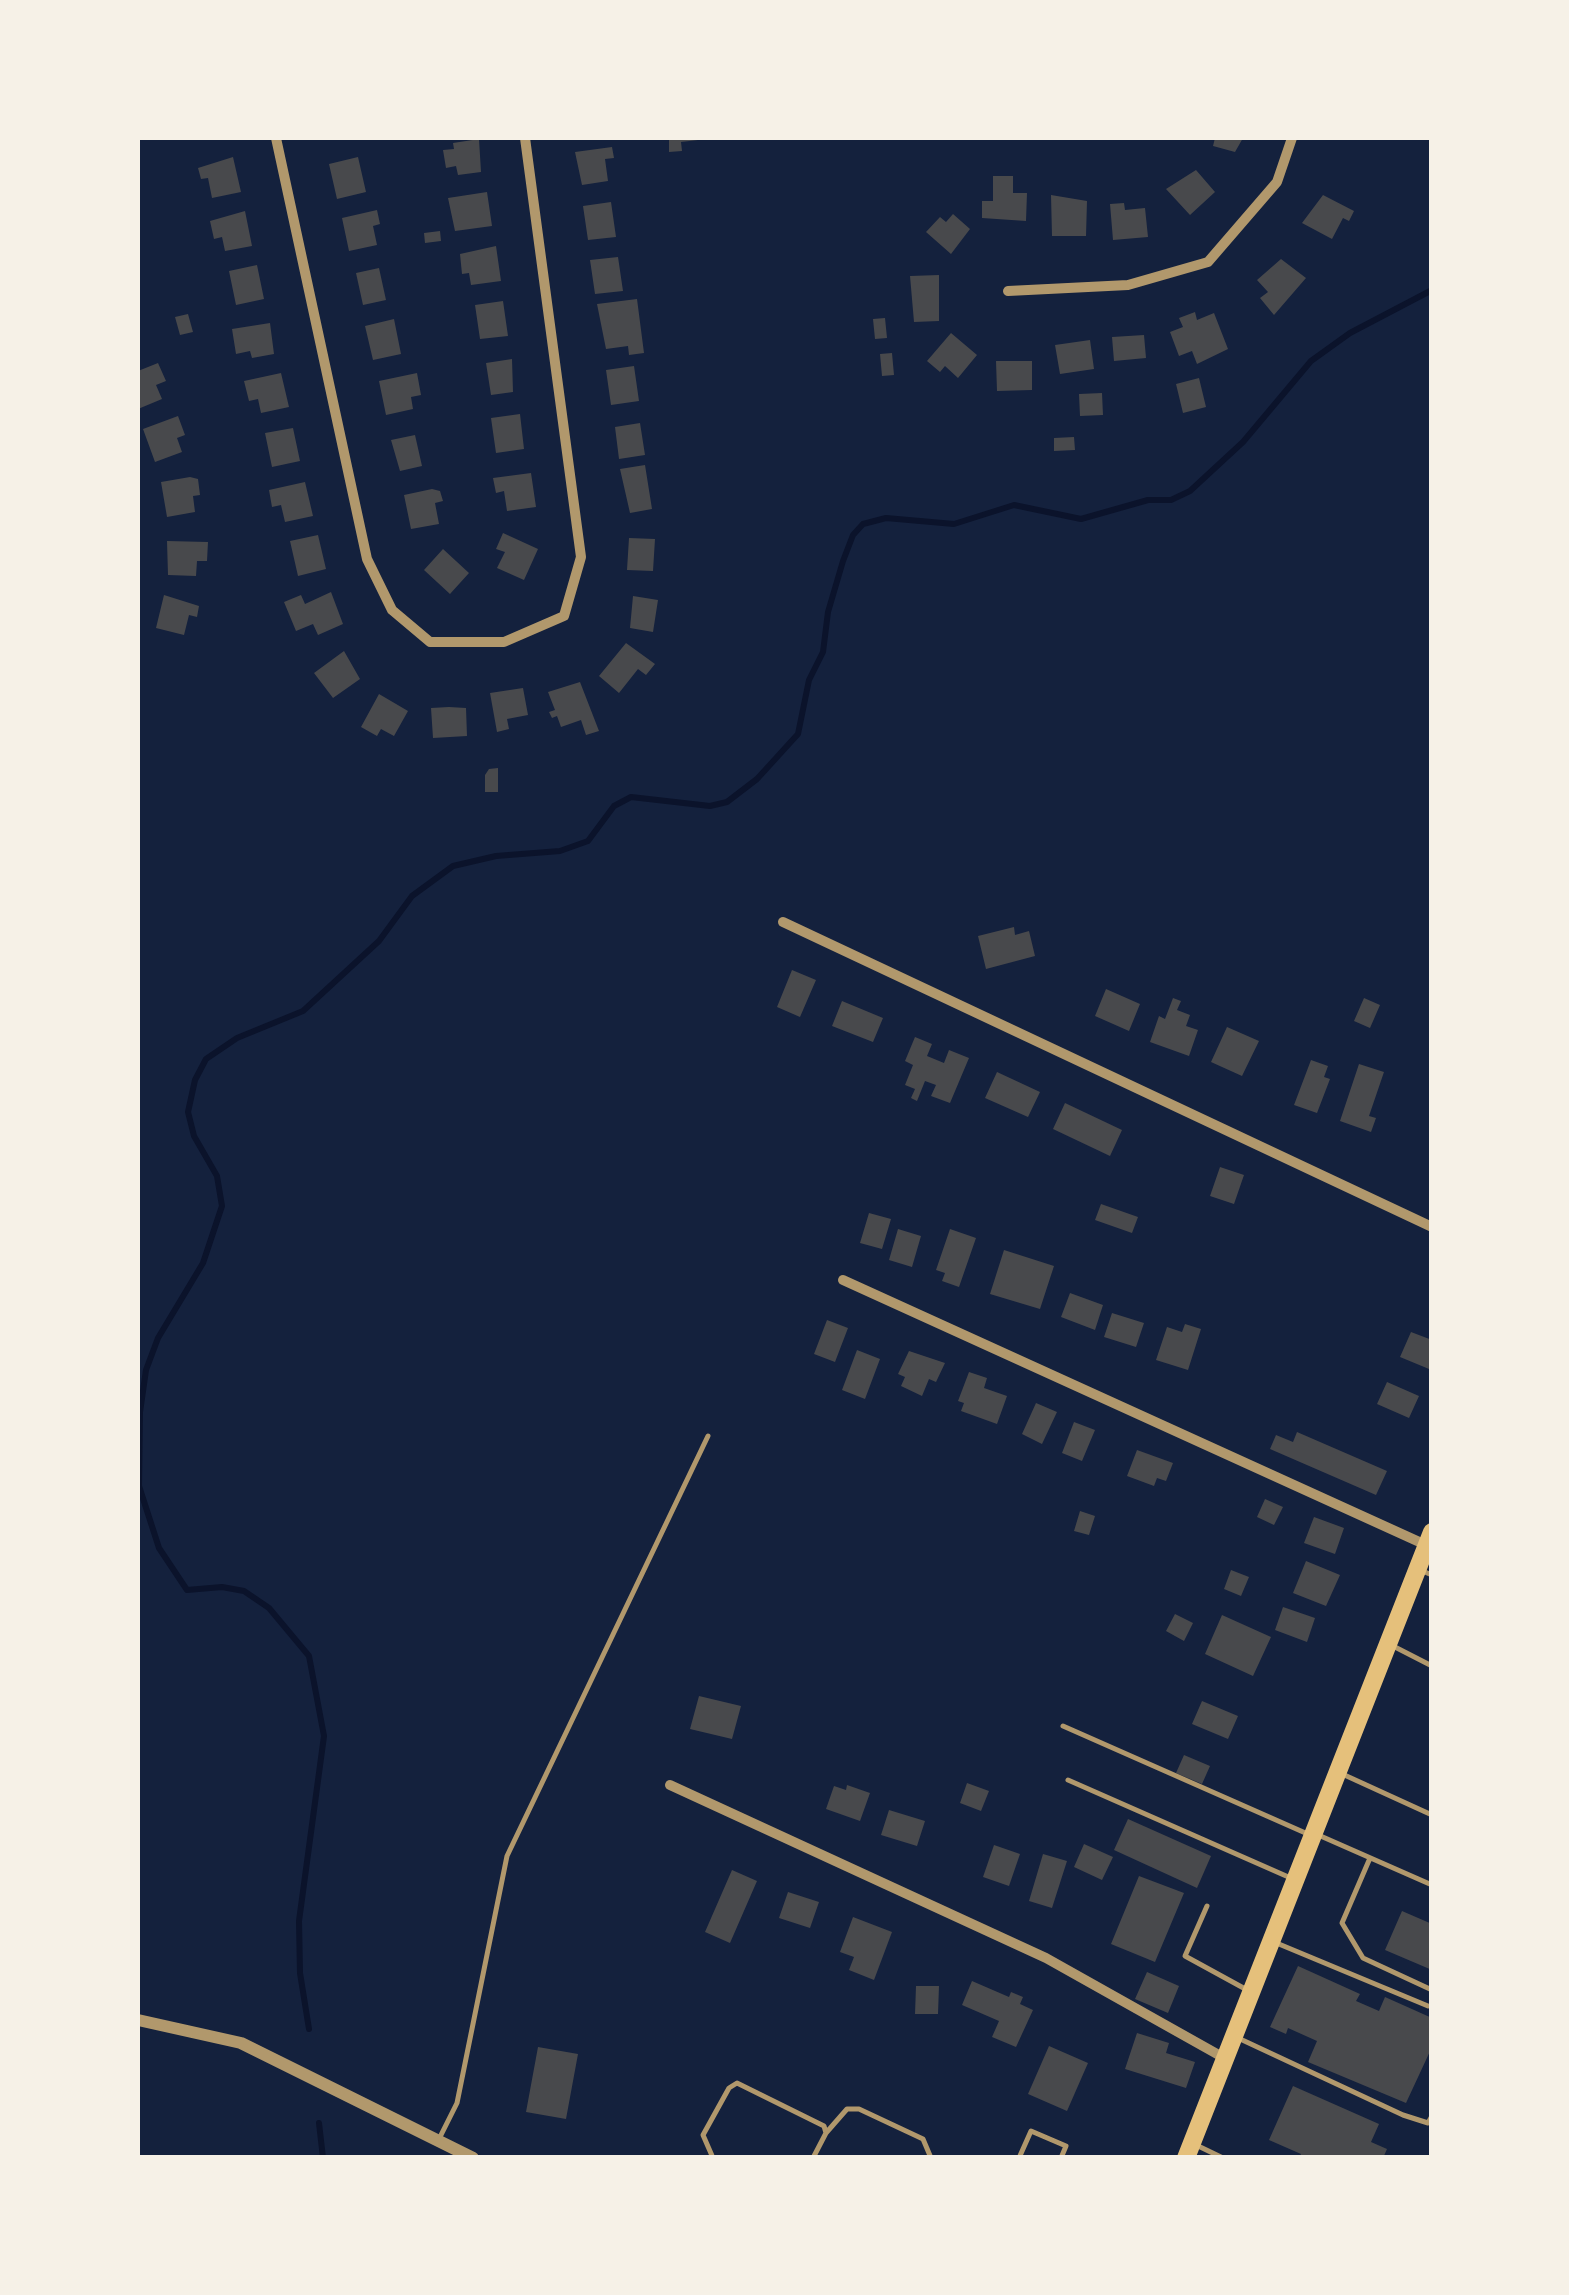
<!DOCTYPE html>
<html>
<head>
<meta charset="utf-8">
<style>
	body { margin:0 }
	#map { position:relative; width:1569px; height:2295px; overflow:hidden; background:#14213d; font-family:"Open Sans",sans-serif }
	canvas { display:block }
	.frame { position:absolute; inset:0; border:140px solid #f6f1e7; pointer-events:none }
</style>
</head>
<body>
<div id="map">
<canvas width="1569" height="2295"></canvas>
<div class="frame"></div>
</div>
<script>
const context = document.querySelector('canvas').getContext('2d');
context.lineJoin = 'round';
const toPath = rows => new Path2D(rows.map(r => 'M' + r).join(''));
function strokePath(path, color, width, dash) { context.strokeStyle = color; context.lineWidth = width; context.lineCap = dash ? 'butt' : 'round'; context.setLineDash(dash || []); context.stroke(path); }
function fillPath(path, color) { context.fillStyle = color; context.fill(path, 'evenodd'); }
const stream = toPath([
	[309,2029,300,1973,299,1921,324,1736,309,1656,269,1608,244,1591,222,1587,187,1590,159,1548,139,1486,140,1412,146,1370,158,1338,203,1263,222,1206,217,1176,194,1136,188,1112,195,1080,206,1059,237,1038,303,1011,379,941,412,896,453,866,496,856,560,851,588,841,614,806,631,797,710,806,727,802,757,779,798,734,809,680,823,652,828,612,843,561,853,535,863,524,886,518,954,524,1014,505,1081,519,1148,500,1171,500,1190,491,1243,442,1311,361,1350,333,1432,290],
	[319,2123,323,2158]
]);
const building = toPath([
	[669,138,698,138,698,140,681,142,682,151,669,152],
	[1215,138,1243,138,1235,152,1213,146],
	[479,139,481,172,458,175,456,166,446,168,443,150,454,149,453,143],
	[612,147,614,158,605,159,608,181,582,185,575,152],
	[233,157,241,192,212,198,208,178,201,179,198,168],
	[358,157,366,192,337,199,329,164],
	[1196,170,1215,192,1190,215,1166,189],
	[993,176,1013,176,1013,193,1027,193,1026,221,982,218,982,201,993,201],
	[487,192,492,226,455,231,448,198],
	[1051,195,1087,201,1086,236,1052,236],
	[1323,195,1354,211,1349,221,1343,218,1332,239,1302,223],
	[611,202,616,237,588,240,583,206],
	[1124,203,1125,210,1145,208,1148,237,1113,240,1110,204],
	[377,210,380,224,373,226,377,245,349,251,342,218],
	[245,211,252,246,225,251,222,237,214,239,210,221],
	[953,214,970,229,951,254,926,232,940,217,946,222],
	[440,231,441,241,425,243,424,233],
	[496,246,501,281,471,285,469,273,462,274,460,254],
	[618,257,623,291,595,294,590,260],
	[1281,259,1306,278,1274,315,1260,298,1268,292,1257,280],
	[257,265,264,299,236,305,229,271],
	[379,268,386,300,363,305,356,273],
	[939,275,939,321,914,322,910,276],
	[637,299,644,353,629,355,628,346,606,349,597,304],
	[503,301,508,336,480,339,475,305],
	[1195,312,1197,320,1214,313,1228,349,1197,364,1192,351,1179,356,1170,332,1183,327,1179,318],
	[188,314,193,332,180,335,175,317],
	[885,318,887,338,875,339,873,319],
	[394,319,401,354,373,360,365,326],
	[270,323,274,354,252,358,250,351,236,354,232,329],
	[951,333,977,355,958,378,945,366,940,372,927,361],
	[1144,335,1146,358,1114,361,1112,337],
	[1090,340,1094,369,1060,374,1055,345],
	[892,353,894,375,882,376,880,354],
	[512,359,513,392,491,395,486,363],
	[996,361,1032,361,1032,390,997,391],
	[158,363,166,381,156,385,162,399,138,409,138,371],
	[634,366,639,401,611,405,606,370],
	[281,373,289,407,261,413,258,399,249,401,244,381],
	[417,373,421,395,411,397,413,409,386,415,379,381],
	[1199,378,1206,407,1183,413,1176,384],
	[1102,393,1103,415,1080,416,1079,394],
	[520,414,524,449,496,453,491,418],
	[178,416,185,435,177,438,182,452,155,462,143,429],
	[640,423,645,455,619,459,615,427],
	[293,428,300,461,272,467,265,433],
	[415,435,422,466,400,471,391,440],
	[1074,437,1075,450,1054,451,1054,438],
	[645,465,652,509,630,513,620,469],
	[531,473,536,507,507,511,504,491,496,493,493,478],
	[190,477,198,479,200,495,193,496,195,512,167,517,161,482],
	[305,482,313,516,285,522,281,505,272,507,269,490],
	[432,489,440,491,443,501,435,503,439,524,411,529,404,495],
	[503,533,538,549,524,580,497,568,505,552,496,549],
	[318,535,326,569,298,576,290,541],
	[629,538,655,539,653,571,627,570],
	[167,541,208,542,207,561,197,561,196,576,168,575],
	[443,549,469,573,450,594,424,570],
	[331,592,343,624,318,635,313,624,296,631,284,602,301,595,305,604],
	[164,595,199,606,197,617,189,615,184,635,156,628],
	[633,596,658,600,653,632,630,628],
	[626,643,655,664,646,675,638,669,619,693,599,676],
	[344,651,360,679,333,698,314,673],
	[580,682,599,731,586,735,581,720,561,727,557,716,552,718,549,712,555,710,548,692],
	[523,688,528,715,507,719,509,729,497,732,490,693],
	[379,694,408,711,394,736,381,729,377,736,361,727],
	[449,707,466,708,467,736,433,738,431,708],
	[498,768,498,792,485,792,485,775,489,769],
	[1014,927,1015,935,1029,931,1035,956,986,969,978,936],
	[792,970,816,980,800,1017,777,1007],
	[1106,989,1140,1004,1129,1031,1095,1016],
	[1173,998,1181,1001,1177,1010,1190,1015,1186,1026,1198,1030,1189,1056,1150,1042,1159,1016,1165,1019],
	[1364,998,1380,1005,1370,1028,1354,1021],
	[842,1001,883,1018,873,1042,832,1026],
	[1227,1027,1259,1041,1242,1076,1211,1062],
	[915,1037,932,1044,927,1056,944,1063,949,1050,969,1058,950,1103,931,1096,936,1085,925,1081,917,1101,911,1098,915,1089,905,1085,913,1065,905,1061],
	[1311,1060,1328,1066,1324,1077,1330,1079,1317,1113,1294,1105],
	[1359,1064,1384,1072,1369,1116,1376,1118,1371,1132,1340,1121],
	[997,1072,1040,1092,1028,1117,985,1098],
	[1065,1103,1122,1130,1110,1156,1053,1129],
	[1220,1167,1244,1175,1234,1204,1210,1196],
	[1101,1204,1138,1217,1132,1233,1095,1220],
	[869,1213,891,1219,882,1249,860,1243],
	[898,1229,921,1236,912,1267,889,1260],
	[950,1229,976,1238,959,1287,942,1281,945,1273,936,1270],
	[1004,1250,1054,1266,1040,1309,990,1294],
	[1070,1293,1103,1305,1095,1330,1061,1317],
	[1112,1313,1144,1323,1136,1347,1104,1337],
	[827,1320,848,1328,835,1362,814,1354],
	[1185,1324,1201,1329,1188,1370,1156,1360,1167,1327,1182,1332],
	[1411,1332,1432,1340,1429,1369,1400,1357],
	[857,1350,880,1359,865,1399,842,1390],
	[909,1351,945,1363,936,1382,929,1379,922,1396,901,1386,905,1377,898,1374],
	[969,1372,987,1378,984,1388,1007,1396,997,1424,961,1411,964,1403,958,1401],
	[1387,1382,1419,1396,1409,1418,1377,1404],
	[1036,1403,1057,1412,1042,1444,1022,1434],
	[1074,1422,1095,1430,1082,1461,1062,1453],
	[1297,1432,1387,1471,1376,1495,1270,1449,1276,1435,1293,1442],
	[1137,1450,1173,1463,1166,1481,1157,1478,1154,1486,1127,1476],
	[1265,1499,1283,1507,1274,1525,1257,1517],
	[1080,1511,1095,1516,1089,1535,1074,1531],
	[1314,1517,1344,1528,1335,1554,1304,1543],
	[1306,1561,1340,1575,1326,1606,1293,1593],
	[1231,1570,1249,1577,1241,1596,1224,1589],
	[1283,1607,1315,1618,1307,1642,1275,1630],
	[1175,1614,1193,1623,1184,1641,1166,1631],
	[1222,1615,1271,1637,1253,1676,1205,1654],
	[699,1696,741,1706,732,1739,690,1729],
	[1202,1701,1238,1716,1228,1739,1192,1724],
	[1184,1755,1210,1766,1202,1784,1176,1773],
	[967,1783,989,1791,981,1811,960,1803],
	[847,1785,870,1793,860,1821,826,1809,834,1786,846,1790],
	[889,1810,925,1821,917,1846,881,1835],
	[1128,1819,1211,1856,1197,1888,1114,1850],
	[1084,1844,1113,1857,1102,1880,1074,1867],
	[994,1845,1020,1854,1009,1886,983,1877],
	[1043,1854,1067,1861,1052,1908,1029,1901],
	[732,1870,757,1881,730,1943,705,1932],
	[1139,1876,1184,1893,1155,1962,1111,1944],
	[788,1892,819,1902,810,1928,779,1918],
	[1402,1911,1432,1924,1432,1970,1385,1950],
	[853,1917,892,1932,874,1980,849,1970,854,1957,840,1952],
	[1298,1966,1360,1994,1356,2001,1379,2011,1385,1997,1432,2018,1432,2047,1406,2103,1308,2062,1317,2041,1288,2028,1286,2034,1270,2027],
	[1147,1972,1179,1986,1168,2013,1135,1999],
	[972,1981,1009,1997,1011,1992,1023,1997,1020,2004,1033,2010,1016,2047,992,2037,999,2021,962,2005],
	[916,1986,939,1986,938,2014,915,2014],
	[1137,2033,1169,2043,1166,2053,1195,2062,1186,2088,1125,2069],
	[1049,2046,1088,2063,1067,2111,1028,2094],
	[538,2047,578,2054,566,2119,526,2112],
	[1293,2086,1379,2124,1371,2142,1387,2149,1383,2158,1299,2158,1301,2154,1269,2140]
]);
const service = toPath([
	[1420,1570,1432,1575],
	[1391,1645,1432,1666],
	[1063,1726,1310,1835],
	[1340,1773,1432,1815],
	[1068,1780,1293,1879],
	[1316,1834,1432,1885],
	[1370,1858,1342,1923,1363,1958,1432,1990],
	[1207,1906,1185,1956,1249,1991],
	[1274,1942,1428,2006],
	[1238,2038,1403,2115,1428,2123,1432,2116],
	[826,2133,847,2109,859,2109,923,2139,931,2158],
	[440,2137,457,2103,507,1856,708,1436],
	[1194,2144,1223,2158],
	[713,2158,703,2135,729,2088,737,2083,824,2126,826,2133,813,2158],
	[1019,2158,1031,2131,1066,2146,1061,2158]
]);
const minor = toPath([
	[276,138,367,559,392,610,430,642,504,642,564,616,581,557,525,138],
	[1008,291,1128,285,1208,262,1277,182,1292,138],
	[783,922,1432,1227],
	[843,1280,1426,1545],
	[670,1785,1046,1958,1226,2059]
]);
const tertiary = toPath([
	[138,2020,241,2043,473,2158]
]);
const primary = toPath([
	[1186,2158,1432,1532]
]);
strokePath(stream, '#0b132b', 6);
fillPath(building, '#48494c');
strokePath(service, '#b1986c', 5);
strokePath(minor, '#b1986c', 10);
strokePath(tertiary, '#b1986c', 12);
strokePath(primary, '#e5c07b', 18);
</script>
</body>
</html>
